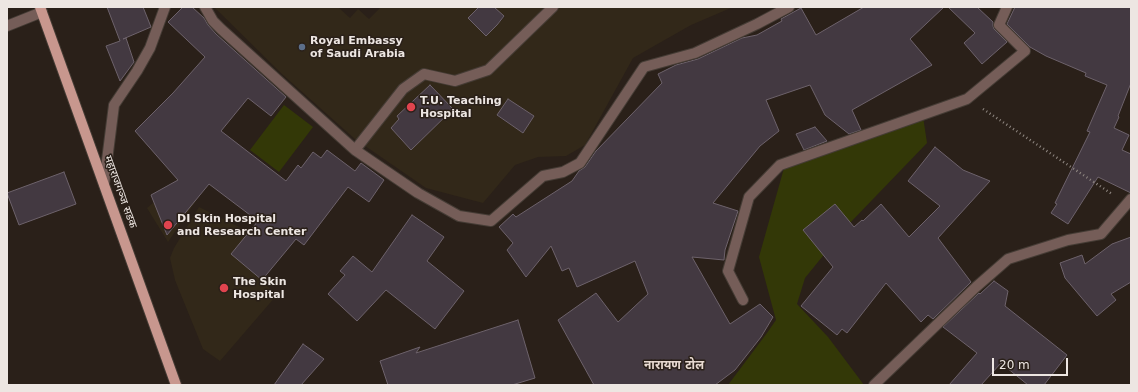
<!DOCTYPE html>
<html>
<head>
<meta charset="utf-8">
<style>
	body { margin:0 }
	#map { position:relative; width:1138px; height:392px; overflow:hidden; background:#2a2019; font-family:"DejaVu Sans",sans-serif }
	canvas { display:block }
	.frame { position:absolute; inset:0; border:8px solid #ede6e2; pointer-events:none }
	.scale { position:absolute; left:992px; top:358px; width:76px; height:18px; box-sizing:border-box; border:2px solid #ede6e2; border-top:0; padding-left:5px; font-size:12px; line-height:14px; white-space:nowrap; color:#ede6e2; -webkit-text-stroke:3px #2a2019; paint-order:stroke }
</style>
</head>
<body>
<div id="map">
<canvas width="1138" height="392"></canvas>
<div class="frame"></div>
<div class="scale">20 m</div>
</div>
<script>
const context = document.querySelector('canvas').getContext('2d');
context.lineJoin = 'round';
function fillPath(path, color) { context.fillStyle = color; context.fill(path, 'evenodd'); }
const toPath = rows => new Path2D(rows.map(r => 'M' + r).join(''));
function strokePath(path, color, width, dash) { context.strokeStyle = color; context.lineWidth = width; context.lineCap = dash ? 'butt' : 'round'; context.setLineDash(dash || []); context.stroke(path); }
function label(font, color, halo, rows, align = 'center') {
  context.font = font + ' "DejaVu Sans","Noto Sans Devanagari",sans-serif'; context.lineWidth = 3; context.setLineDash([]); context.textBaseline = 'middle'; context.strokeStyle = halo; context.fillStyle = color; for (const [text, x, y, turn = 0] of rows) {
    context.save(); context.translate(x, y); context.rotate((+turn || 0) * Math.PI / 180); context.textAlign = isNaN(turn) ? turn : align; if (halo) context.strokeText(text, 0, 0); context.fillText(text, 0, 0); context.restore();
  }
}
const medical = toPath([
	[214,7,338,7,350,18,358,9,369,19,380,8,380,7,479,7,468,18,486,36,505,17,494,7,733,7,691,25,633,58,585,145,566,156,538,157,515,165,483,203,426,188,355,139,282,74],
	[508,99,534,116,523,133,497,116],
	[172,187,200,195,168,242,147,208],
	[199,207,249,232,231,254,262,280,276,296,220,361,203,349,175,280,170,258,174,248]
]);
const green = toPath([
	[284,105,313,127,279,172,250,150],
	[922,110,927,143,848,225,805,278,797,304,828,337,864,385,728,385,767,333,776,320,759,257,784,168]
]);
const building = toPath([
	[107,7,143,7,151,27,123,39,126,38,134,62,120,81,106,46,120,41,107,7],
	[183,7,192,7,204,18,208,25,216,34,286,97,271,116,248,98,221,131,286,181,298,165,301,168,313,152,321,158,327,150,355,171,361,163,384,180,369,202,348,187,304,245,296,239,262,280,231,254,258,221,209,184,167,235,151,195,178,180,135,131,173,93,205,57,168,22,183,7],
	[479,7,494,7,504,16,497,25,486,36,468,18,479,7],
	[864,7,944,7,910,39,932,65,852,110,861,130,849,134,825,115,810,85,766,100,779,131,760,146,713,203,738,211,725,250,724,260,692,257,730,324,760,304,773,317,761,337,735,370,715,385,594,385,558,320,596,293,618,322,648,294,635,261,577,287,569,268,562,271,551,246,526,277,507,250,513,243,499,227,513,214,516,217,572,181,579,171,585,167,596,151,662,83,658,74,676,65,698,59,742,38,757,35,782,21,781,19,801,8,816,35,864,7],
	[948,7,977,7,993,22,993,26,994,29,1007,42,982,64,964,43,975,33,948,7],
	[1015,7,1131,7,1131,83,1118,116,1119,117,1114,128,1129,135,1122,150,1131,154,1131,193,1098,177,1068,224,1051,213,1057,204,1055,203,1090,132,1087,131,1107,85,1085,76,1086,73,1046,56,1030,47,1007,24,1015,7],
	[430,85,453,109,411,150,391,128,399,119,397,116,430,85],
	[508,99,534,116,523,133,497,115,508,99],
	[815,127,827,141,804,150,796,134,815,127],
	[935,147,963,170,990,181,938,238,971,282,933,319,928,315,921,322,886,283,847,333,842,329,837,335,801,306,833,267,803,230,835,204,854,227,862,220,863,221,881,204,909,237,940,206,908,181,935,147],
	[64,172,76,204,19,225,7,193,64,172],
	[412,215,444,237,427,261,464,291,435,329,386,290,357,321,328,294,345,275,340,271,353,256,372,272,412,215],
	[1131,237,1131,282,1111,294,1116,300,1097,316,1065,278,1060,263,1082,255,1085,264,1112,244,1131,237],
	[994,281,1008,291,1005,306,1067,355,1044,385,1028,385,1001,363,981,385,949,385,977,353,943,327,979,293,980,294,994,281],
	[518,320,535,378,512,385,388,385,380,361,420,347,416,353,518,320],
	[303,344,324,359,301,385,274,385,303,344]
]);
const path = toPath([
	[983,109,1112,194]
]);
const minor = toPath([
	[205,7,213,21,221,29,355,150,418,193,459,216,491,221,543,176,563,172,580,163,644,67,695,53,757,24,789,7],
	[7,26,42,12],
	[355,150,403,89,424,74,455,81,488,70,553,7],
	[104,184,114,105,137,71,150,48,165,7],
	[743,300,728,271,749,197,780,165,967,99,1025,51,999,25,1007,7],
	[874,385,976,287,1008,259,1068,240,1101,234,1131,199]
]);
const major = toPath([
	[40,7,176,385]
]);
const markers = [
	[302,47,4,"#5c6f8a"],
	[411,107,5,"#e0444e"],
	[168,225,5,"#e0444e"],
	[224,288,5,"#e0444e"]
];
const poiNames = [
	["Royal Embassy",310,41],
	["of Saudi Arabia",310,54],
	["T.U. Teaching",420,101],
	["Hospital",420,114],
	["DI Skin Hospital",177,219],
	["and Research Center",177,232],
	["The Skin",233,282],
	["Hospital",233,295]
];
const streetNames = [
	["महाराजगञ्ज सडक",120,192,70]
];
const neighbourhoodNames = [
	["नारायण टोल",674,366]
];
fillPath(medical, '#322819');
fillPath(green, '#333807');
fillPath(building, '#433941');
strokePath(building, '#6d626b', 1);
strokePath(minor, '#453c35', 12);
strokePath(major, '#453c35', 12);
strokePath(path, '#918983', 2.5, [1, 3]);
strokePath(minor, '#755d58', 10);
strokePath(major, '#c8978e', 10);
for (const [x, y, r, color] of markers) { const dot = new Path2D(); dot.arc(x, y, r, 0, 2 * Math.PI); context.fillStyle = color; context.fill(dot); strokePath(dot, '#2a2019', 1.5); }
label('bold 11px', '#ede6e2', '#2a2019', poiNames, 'left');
label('11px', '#ede6e2', '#2a2019', streetNames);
label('bold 12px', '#e8dad1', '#2a2019', neighbourhoodNames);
</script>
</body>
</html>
